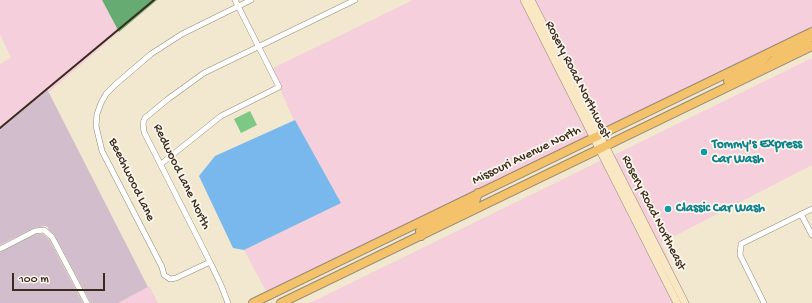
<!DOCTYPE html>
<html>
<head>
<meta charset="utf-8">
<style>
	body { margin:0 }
	#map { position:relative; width:812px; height:303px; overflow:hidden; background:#f1e8cf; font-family:"Gochi Hand",sans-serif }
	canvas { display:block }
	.scale { position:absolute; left:12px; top:273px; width:93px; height:18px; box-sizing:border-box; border:2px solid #3b2a1e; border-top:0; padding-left:5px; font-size:12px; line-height:14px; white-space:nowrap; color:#3b2a1e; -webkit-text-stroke:3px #fbf7ec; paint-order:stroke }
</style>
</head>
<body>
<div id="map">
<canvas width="812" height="303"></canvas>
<div class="scale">100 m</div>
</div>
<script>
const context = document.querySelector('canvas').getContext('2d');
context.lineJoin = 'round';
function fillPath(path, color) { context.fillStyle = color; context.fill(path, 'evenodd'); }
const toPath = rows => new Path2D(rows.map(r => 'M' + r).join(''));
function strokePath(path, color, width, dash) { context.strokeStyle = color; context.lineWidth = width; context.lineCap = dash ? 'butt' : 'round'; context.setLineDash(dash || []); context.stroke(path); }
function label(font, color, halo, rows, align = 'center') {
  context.font = font + ' "Gochi Hand",sans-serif'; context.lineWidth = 3.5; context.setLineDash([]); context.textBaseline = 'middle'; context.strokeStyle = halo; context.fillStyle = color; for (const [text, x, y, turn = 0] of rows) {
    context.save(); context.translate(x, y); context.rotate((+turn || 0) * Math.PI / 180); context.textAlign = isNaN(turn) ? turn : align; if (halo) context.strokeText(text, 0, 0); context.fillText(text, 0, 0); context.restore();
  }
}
const built = toPath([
	[0,0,102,0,119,32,49,92,47,89,0,128,0,64,11,58,0,34],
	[413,0,520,0,535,30,534,31,536,32,589,136,405,225,403,225,403,227,267,293,244,250,341,203,295,120,294,120,271,69],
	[535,0,812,0,812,28,769,49,768,48,767,50,601,130,568,62],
	[812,58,812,165,661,243,684,293,614,155],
	[601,161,673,303,310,303,600,161],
	[150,287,158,303,118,303,148,287]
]);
const industrial = toPath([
	[47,89,148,287,118,303,91,303,55,236,48,229,48,227,45,226,34,228,0,245,0,128],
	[36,234,43,234,49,239,83,303,0,303,0,252]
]);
const green = toPath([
	[250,111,257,125,241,133,234,119]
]);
const forest = toPath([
	[102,0,157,0,119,32]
]);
const water = toPath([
	[295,120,341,203,244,250,233,248,199,176,215,156]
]);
const street = toPath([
	[161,164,221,116,279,87,235,0],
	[801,214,812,235],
	[0,249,35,231,44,230,52,237,87,303],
	[210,262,176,278,170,279,164,275,162,267,102,151,96,126,97,114,101,103,106,94,116,84,151,54,182,34,251,0],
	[228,303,221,285,210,262,144,132,143,123,145,118,168,99,204,73,355,0],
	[764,303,740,255,741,244,812,209]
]);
const secondary = toPath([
	[524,0,677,303],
	[531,0,685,303]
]);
const primary = toPath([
	[769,66,777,56,806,41,812,36],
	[728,81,761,63,768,54],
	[421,236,420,231,423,227,475,202,478,193],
	[253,303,812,32],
	[281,303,812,46]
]);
const rail = toPath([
	[0,128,154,0]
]);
const markers = [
	[704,152,4,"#0f9aa8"],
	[668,209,4,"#0f9aa8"]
];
const streetNames = [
	["Rosery Road Northwest",577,80,63],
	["Missouri Avenue North",527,156,-26],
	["Redwood Lane North",181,177,64],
	["Beechwood Lane",131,180,64],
	["Rosery Road Northeast",653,213,63]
];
const cultureNames = [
	["Tommy's Express",712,145],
	["Car Wash",712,160],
	["Classic Car Wash",676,209]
];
fillPath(built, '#f5cfdb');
fillPath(industrial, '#d1bdcc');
fillPath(green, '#7ec885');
fillPath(forest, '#66ac72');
fillPath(water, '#78b8ec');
strokePath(street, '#968976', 6);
strokePath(secondary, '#968976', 8);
strokePath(primary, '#968976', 10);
strokePath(street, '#fff', 5);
strokePath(secondary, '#fae7c3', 7);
strokePath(primary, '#f3c26a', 8);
strokePath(rail, '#3b2a1e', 2);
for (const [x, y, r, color] of markers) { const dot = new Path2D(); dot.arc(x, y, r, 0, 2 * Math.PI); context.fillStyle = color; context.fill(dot); strokePath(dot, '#fbf7ec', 1.5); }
label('13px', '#3b2a1e', '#fbf7ec', streetNames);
label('bold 13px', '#0d838f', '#fbf7ec', cultureNames, 'left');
</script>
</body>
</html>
